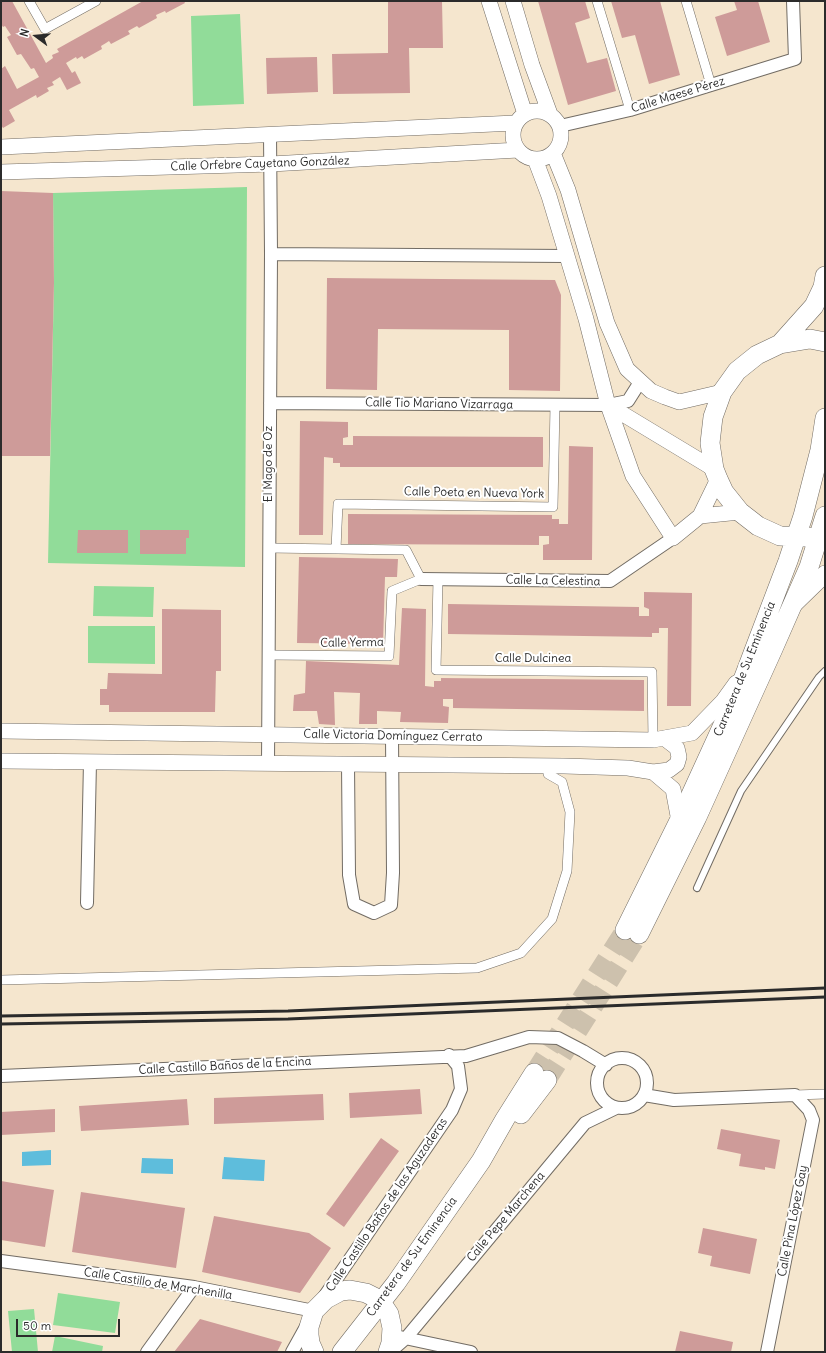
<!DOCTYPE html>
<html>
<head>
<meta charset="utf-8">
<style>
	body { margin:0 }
	#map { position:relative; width:826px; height:1353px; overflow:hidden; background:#f5e6ce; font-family:Delius,sans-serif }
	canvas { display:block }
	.frame { position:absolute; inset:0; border:2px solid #2b2b2b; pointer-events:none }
	.north { position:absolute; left:16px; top:16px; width:40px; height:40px; -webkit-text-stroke:3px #fff; paint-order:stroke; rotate:286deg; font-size:11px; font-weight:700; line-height:16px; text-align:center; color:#2b2b2b }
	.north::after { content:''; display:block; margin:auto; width:14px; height:18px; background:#2b2b2b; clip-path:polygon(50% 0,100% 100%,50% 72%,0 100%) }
	.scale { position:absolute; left:16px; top:1319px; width:104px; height:18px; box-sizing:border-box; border:2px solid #2b2b2b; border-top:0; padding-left:5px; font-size:12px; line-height:14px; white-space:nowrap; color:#2b2b2b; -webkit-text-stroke:3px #fff; paint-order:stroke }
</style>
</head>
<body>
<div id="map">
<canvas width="826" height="1353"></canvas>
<div class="frame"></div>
<div class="north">N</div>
<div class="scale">50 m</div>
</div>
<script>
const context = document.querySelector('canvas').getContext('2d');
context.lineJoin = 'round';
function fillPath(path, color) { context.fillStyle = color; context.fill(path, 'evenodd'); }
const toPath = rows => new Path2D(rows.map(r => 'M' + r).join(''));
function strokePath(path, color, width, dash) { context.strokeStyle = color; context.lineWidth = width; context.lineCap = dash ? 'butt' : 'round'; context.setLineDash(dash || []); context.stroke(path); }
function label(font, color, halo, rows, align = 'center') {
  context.font = font + ' Delius,sans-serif'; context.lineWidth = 4; context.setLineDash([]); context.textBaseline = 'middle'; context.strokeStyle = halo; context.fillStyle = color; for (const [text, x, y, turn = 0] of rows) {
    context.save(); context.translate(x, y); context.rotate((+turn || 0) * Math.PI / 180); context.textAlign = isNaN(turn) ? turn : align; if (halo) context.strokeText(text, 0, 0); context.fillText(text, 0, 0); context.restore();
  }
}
const green = toPath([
	[240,14,244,104,193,106,191,16],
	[247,187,245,567,48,563,54,283,53,193],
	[94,586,154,587,153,617,93,616],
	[88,626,155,626,155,664,88,663],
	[58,1293,120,1302,115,1333,53,1325],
	[34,1309,38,1352,12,1352,8,1311],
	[55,1336,103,1346,102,1352,52,1352]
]);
const water = toPath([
	[51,1150,51,1165,22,1166,22,1152],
	[224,1157,265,1160,264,1181,222,1179],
	[142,1158,173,1159,173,1174,141,1173]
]);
const building = toPath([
	[1,1,12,1,46,63,53,58,52,55,59,52,57,49,143,1,184,1,185,3,166,13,165,11,156,15,157,18,139,28,137,26,128,31,130,34,111,44,109,41,106,43,101,46,102,49,84,59,82,56,77,59,76,57,66,63,72,73,75,71,81,83,67,90,60,77,52,82,54,85,47,88,49,91,37,98,36,95,9,110,15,121,3,128,1,125,1,69,5,66,17,89,39,77,34,68,31,69,21,54,17,55,7,37,11,35,5,26,3,27,1,24],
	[388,1,442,1,443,48,409,48,410,93,333,94,332,54,388,53],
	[538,1,585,1,590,18,575,23,587,63,607,58,616,91,568,105],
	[611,1,660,1,680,75,649,84,635,35,622,38],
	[734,1,758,1,770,42,727,56,715,17,737,10],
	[317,57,318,92,267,94,266,58],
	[1,191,53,193,54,283,50,456,1,456],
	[327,278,555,280,561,295,560,391,509,390,509,330,378,329,377,390,326,389],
	[300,421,348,422,348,437,343,438,343,445,353,445,353,436,543,437,543,467,340,467,340,463,333,463,333,458,324,457,323,535,299,535],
	[569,446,593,447,592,560,543,560,543,545,549,544,549,536,539,536,539,545,348,544,348,514,552,515,552,519,559,519,559,524,568,524],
	[78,530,128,530,128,553,77,553],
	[140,530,189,530,189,538,186,538,186,554,140,554],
	[299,557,398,559,397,577,385,577,383,644,297,643],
	[644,592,692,593,691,706,667,706,668,628,659,628,659,633,652,633,652,637,448,634,448,604,639,607,639,616,649,616,649,609,644,607],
	[402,608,426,609,425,686,434,687,434,681,441,681,441,678,644,680,644,711,453,708,453,699,443,699,443,706,449,707,448,723,400,722,401,712,377,711,377,724,359,724,360,693,334,692,335,725,319,724,317,711,293,711,294,695,305,693,306,661,399,665],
	[162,609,221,610,221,671,216,671,215,712,109,712,109,705,100,705,100,689,107,689,108,673,162,674],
	[420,1089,422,1114,350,1118,349,1093],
	[323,1094,324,1120,214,1124,214,1098],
	[187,1099,189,1125,81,1131,79,1106],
	[55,1109,55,1132,1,1135,1,1112],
	[721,1129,780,1140,775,1169,765,1167,765,1170,739,1166,741,1154,717,1149],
	[381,1138,399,1151,344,1227,326,1214],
	[1,1181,54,1190,45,1247,1,1240],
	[81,1192,185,1208,176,1268,72,1252],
	[214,1216,309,1233,331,1248,300,1293,202,1272],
	[703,1228,757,1239,750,1274,710,1266,712,1256,698,1253],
	[200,1319,282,1342,277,1352,174,1352],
	[680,1331,733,1342,731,1352,675,1352]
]);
const primaryTunnel = toPath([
	[534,1073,625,930],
	[547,1080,639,934]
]);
const service = toPath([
	[697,888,741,791,819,677,825,671]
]);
const pedestrian = toPath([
	[29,1,45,29,96,1],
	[597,1,630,110],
	[686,1,711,85],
	[336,549,338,504,553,507,555,405],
	[438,579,436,670,652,672,653,740],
	[268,655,389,656,392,591,421,579,406,550,269,548],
	[1,980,477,968,521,953,552,919,567,871,570,812,562,782,548,774],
	[795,1095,825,1094]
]);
const minor = toPath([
	[560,126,630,110,795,59,793,1],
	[271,254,567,256],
	[270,403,608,405,628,401,640,382],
	[421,579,610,581,673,538],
	[268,764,271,254,270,134],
	[348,764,349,875,354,904,374,913,391,905,393,873,392,736],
	[87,903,90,762],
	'597 1083a25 25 0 1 1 50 0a25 25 0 1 1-50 0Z',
	[1,1076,466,1056,529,1037,558,1038,583,1051,606,1065],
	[644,1095,674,1100,795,1095,809,1110,813,1120,767,1352],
	[1,1261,194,1287,314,1311],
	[324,1297,452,1110,461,1089,458,1066,449,1055],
	[400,1337,471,1352],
	[147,1352,194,1287],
	[292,1352,307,1325],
	[390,1352,406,1338,585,1123,616,1108]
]);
const tertiary = toPath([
	[489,1,525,114],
	[513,1,532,65,550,114],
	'513 135a24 24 0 1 1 48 0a24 24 0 1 1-48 0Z',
	[1,147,515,123],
	[553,153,568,190,607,323,627,369,651,391,665,397,679,402,722,392],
	[535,159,549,196,586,319,608,405,633,476,673,538,700,516,718,479],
	[1,172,271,164,518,150],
	[608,405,714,469],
	[700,516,740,512],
	[1,731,653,740,692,733,723,701,736,683],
	[1,761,564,766,628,768,653,772,673,789,679,821],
	[653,772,669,770,677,764,679,757,677,748,664,738]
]);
const secondary = toPath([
	[793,605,825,574]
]);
const primary = toPath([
	[780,344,814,306,823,287,825,276],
	[808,537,780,536,758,526,740,512,724,492,718,479,714,469,710,443,713,417,722,392,737,371,757,355,780,344,810,339,825,342],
	[625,930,679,821,739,690,788,561,803,516,820,450,825,418],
	[639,934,697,817,773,649,809,567,825,516],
	[521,1114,547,1080],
	[314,1352,310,1343,309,1335,309,1327,314,1311,326,1299,341,1291,350,1290,366,1293,374,1297,385,1308,389,1314,392,1328,391,1343,388,1352],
	[342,1352,396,1283,481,1161,505,1119,534,1073]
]);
const rail = toPath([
	[1,1016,288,1011,825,988],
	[1,1024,288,1019,825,997]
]);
const streetNames = [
	["Calle Maese Pérez",678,95,-17],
	["Calle Orfebre Cayetano González",260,164,-2],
	["Calle Tio Mariano Vizarraga",439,404,1],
	["El Mago de Oz",269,464,-90],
	["Calle Poeta en Nueva York",474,493,1],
	["Calle La Celestina",553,581,1],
	["Calle Yerma",352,643,-1],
	["Calle Dulcinea",533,659],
	["Carretera de Su Eminencia",745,669,-68],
	["Calle Victoria Domínguez Cerrato",393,736,1],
	["Calle Castillo Baños de la Encina",225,1066,-3],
	["Calle Castillo Baños de las Aguzaderas",387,1205,-56],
	["Calle Pepe Marchena",506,1217,-50],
	["Calle Pina López Gay",793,1221,-79],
	["Carretera de Su Eminencia",412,1257,-54],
	["Calle Castillo de Marchenilla",158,1284,9]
];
fillPath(green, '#91dc99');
fillPath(water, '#5ebddc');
fillPath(building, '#ce9b99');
strokePath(primaryTunnel, '#cdc1ad', 19, [19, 10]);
strokePath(service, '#726c64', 8);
strokePath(pedestrian, '#726c64', 10);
strokePath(minor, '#726c64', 14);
strokePath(tertiary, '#726c64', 16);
strokePath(secondary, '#726c64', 18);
strokePath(primary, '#726c64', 20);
strokePath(service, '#fff', 6);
strokePath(pedestrian, '#fff', 9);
strokePath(minor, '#fff', 12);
strokePath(tertiary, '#fff', 15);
strokePath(secondary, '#fff', 17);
strokePath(primary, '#fff', 19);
strokePath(rail, '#2b2b2b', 3);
label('12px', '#2b2b2b', '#fff', streetNames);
</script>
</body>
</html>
